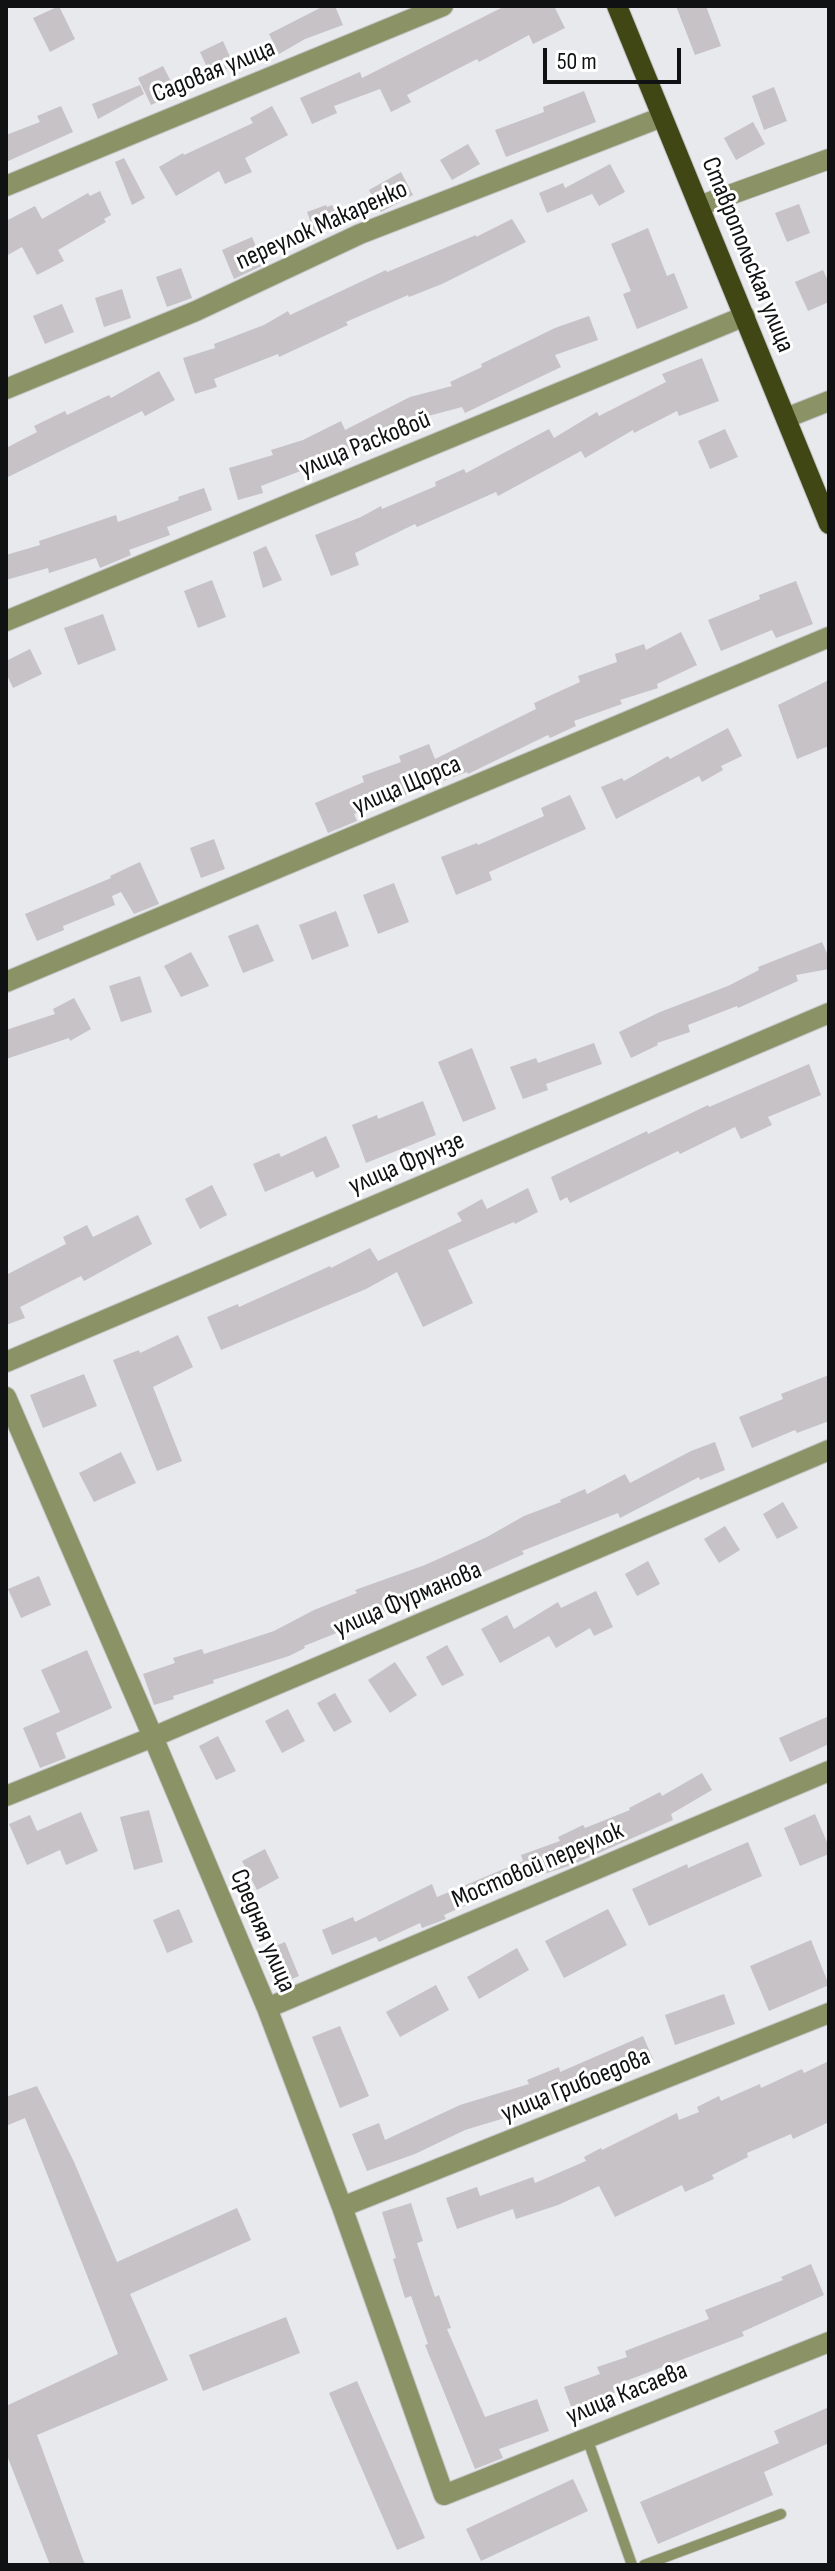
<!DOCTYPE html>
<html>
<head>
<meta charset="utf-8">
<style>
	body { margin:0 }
	#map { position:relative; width:835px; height:2571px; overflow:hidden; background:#e7e9ed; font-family:"Sofia Sans Condensed",sans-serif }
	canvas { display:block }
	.frame { position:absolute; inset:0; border:8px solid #101112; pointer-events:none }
	.scale { position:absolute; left:543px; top:48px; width:138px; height:36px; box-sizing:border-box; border:4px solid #101112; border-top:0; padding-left:10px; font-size:24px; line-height:28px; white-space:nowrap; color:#101112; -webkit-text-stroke:6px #fff; paint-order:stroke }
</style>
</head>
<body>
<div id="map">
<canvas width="835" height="2571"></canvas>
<div class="frame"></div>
<div class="scale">50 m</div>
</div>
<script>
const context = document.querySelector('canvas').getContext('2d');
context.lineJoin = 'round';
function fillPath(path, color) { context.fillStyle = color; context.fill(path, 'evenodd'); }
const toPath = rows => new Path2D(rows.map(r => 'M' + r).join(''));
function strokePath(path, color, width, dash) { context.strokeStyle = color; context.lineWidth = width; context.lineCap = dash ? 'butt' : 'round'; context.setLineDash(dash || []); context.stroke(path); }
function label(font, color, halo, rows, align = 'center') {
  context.font = font + ' "Sofia Sans Condensed",sans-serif'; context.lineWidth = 6; context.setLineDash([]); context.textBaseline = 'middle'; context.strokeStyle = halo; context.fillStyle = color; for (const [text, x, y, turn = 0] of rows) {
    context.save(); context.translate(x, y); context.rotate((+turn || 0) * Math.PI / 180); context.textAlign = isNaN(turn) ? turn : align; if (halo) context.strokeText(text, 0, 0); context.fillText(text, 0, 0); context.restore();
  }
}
const building = toPath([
	[59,6,75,39,50,52,33,18],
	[324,6,335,6,343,25,305,39,279,54,269,34],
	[505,6,554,6,565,28,533,44,529,35,479,62,477,59,407,95,411,102,391,112,380,89,334,106,337,113,312,124,300,98,360,72,362,78],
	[676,6,706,6,721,46,695,55],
	[223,41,234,66,211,76,200,52],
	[163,66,177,93,151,105,138,78],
	[140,85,144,94,98,119,92,104],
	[774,87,787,121,764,130,752,96],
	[584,91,596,122,506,157,495,130,544,112,543,107],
	[61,106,73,132,6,162,6,135,40,122,37,116],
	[272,106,288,135,245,158,252,172,225,184,219,171,176,196,159,167,183,153,184,155,253,123,250,118],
	[753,122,765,144,736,160,724,138],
	[468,144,480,164,452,180,440,160],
	[124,158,145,198,132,205,115,162],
	[610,164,625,192,599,206,592,194,547,213,539,193,563,183,565,188],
	[401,172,413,195,381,212,369,190],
	[100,191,111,215,104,219,106,222,58,250,64,261,37,275,22,247,6,256,6,221,35,206,42,219,88,193,90,196],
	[799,204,810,233,787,242,775,213],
	[326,205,327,207,332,205,341,226,316,236,307,212],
	[512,219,526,242,442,284,409,297,408,295,346,322,348,325,279,357,278,354,214,379,217,387,195,394,183,358,215,348,214,344,264,325,288,311,290,315,386,270,387,272,476,235,476,237],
	[648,228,667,276,674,273,688,308,637,329,623,294,631,291,611,244],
	[252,237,264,265,234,279,222,250],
	[181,268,192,298,167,307,156,277],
	[823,270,829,283,829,302,808,311,795,282],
	[122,289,131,318,104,327,95,298],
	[62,304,74,332,45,344,33,316],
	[589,316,598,340,555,355,561,367,465,413,462,407,398,424,403,435,374,450,370,442,328,463,327,461,261,486,263,493,238,500,229,468,273,455,271,450,303,440,341,421,345,430,410,397,452,386,450,382,482,367,481,364,555,328],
	[702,358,719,401,679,416,677,411,634,433,633,430,585,458,581,451,498,496,496,492,417,527,415,524,355,553,359,565,331,576,315,535,361,517,381,506,382,509,436,486,435,482,464,469,466,473,549,429,554,438,597,412,599,416,666,382,662,374],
	[159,371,175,400,145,416,142,411,6,478,6,448,37,432,34,426,65,411,67,415,109,395,111,398],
	[725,429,738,457,710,469,698,441],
	[204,488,212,510,167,527,170,535,129,550,131,555,100,568,96,558,49,573,48,568,6,580,6,555,40,545,39,541,116,515,118,522,179,500,178,497],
	[266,546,282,580,263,588,253,552],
	[212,580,226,617,198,628,184,591],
	[796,581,813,624,776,638,772,630,721,651,708,620,760,599,759,595],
	[103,614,116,650,78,665,64,628],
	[681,632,697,665,657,684,658,688,620,700,622,704,574,721,576,726,550,738,548,735,468,774,467,772,354,814,357,821,328,833,315,803,364,782,362,776,401,762,399,756,429,744,435,759,536,709,534,703,580,682,578,676,617,662,615,654,644,644,646,650],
	[30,649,42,674,13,688,6,673,6,661],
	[829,680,829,746,797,759,778,705],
	[728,728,742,756,721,766,723,770,702,782,699,776,616,819,601,787,622,778,624,781,668,756,670,759],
	[570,795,586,829,489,872,492,880,456,895,441,857,477,843,478,845,544,816,541,808],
	[214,839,225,869,201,878,190,848],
	[140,862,159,904,134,914,121,892,112,896,115,905,63,926,64,930,37,941,25,914,111,878,110,876],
	[394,883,409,922,378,934,363,895],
	[336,911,349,946,312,960,299,925],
	[258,924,274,961,243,973,228,936],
	[822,942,829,958,829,969,796,975,798,981,738,1008,737,1006,688,1025,690,1032,657,1043,658,1045,631,1058,619,1032,660,1012,728,986,759,970,758,967],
	[191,952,209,986,181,997,164,966],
	[140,976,152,1012,121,1022,109,986],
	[74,998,91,1029,70,1041,69,1038,6,1059,6,1030,55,1014,53,1009],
	[594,1043,602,1064,546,1084,548,1090,523,1099,510,1067,536,1058,538,1063],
	[472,1048,496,1109,463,1122,438,1062],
	[809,1064,821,1095,768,1117,772,1125,741,1139,735,1127,680,1154,678,1151,570,1203,567,1197,560,1201,551,1177,647,1131,648,1134,708,1105,709,1107],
	[423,1101,436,1135,366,1163,352,1125,377,1115,378,1119],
	[326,1136,340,1167,316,1178,313,1171,265,1192,253,1164,279,1153,281,1157],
	[212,1185,227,1215,200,1229,185,1199],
	[528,1188,538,1212,515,1224,514,1222,448,1250,473,1303,423,1327,397,1272,366,1289,221,1350,207,1317,238,1304,239,1307,330,1266,331,1268,370,1248,378,1261,462,1221,457,1213,482,1199,487,1209],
	[138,1215,152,1244,84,1281,81,1276,20,1307,25,1318,6,1325,6,1273,8,1274,66,1244,63,1237,87,1225,93,1237],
	[178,1335,193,1367,153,1387,182,1461,157,1471,113,1360,139,1350,140,1353],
	[84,1374,97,1406,43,1428,30,1395],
	[829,1375,829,1421,797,1433,795,1430,752,1448,739,1417,783,1399,781,1394],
	[715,1442,725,1470,700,1480,699,1477,620,1518,618,1513,522,1551,524,1554,450,1587,343,1627,344,1630,304,1646,305,1648,289,1656,213,1680,214,1683,173,1696,174,1699,154,1705,143,1674,175,1663,173,1658,202,1649,204,1654,274,1631,314,1610,357,1593,355,1590,425,1565,487,1537,524,1516,561,1502,560,1500,585,1489,587,1494,625,1474,630,1483,691,1451],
	[121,1452,136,1483,94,1502,79,1473],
	[783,1502,798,1528,777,1539,763,1514],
	[725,1526,740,1550,719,1563,704,1539],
	[648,1561,660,1584,637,1596,625,1574],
	[39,1576,51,1605,21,1618,8,1589],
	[596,1591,613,1627,594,1636,590,1628,556,1648,549,1636,500,1663,481,1629,507,1615,514,1629,558,1602,561,1608],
	[447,1645,464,1675,442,1686,426,1657],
	[87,1650,112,1708,56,1733,66,1758,40,1768,23,1728,60,1712,41,1670],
	[395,1662,417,1695,390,1713,368,1680],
	[335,1693,352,1722,334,1732,317,1703],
	[288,1709,305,1741,282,1753,265,1721],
	[829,1716,829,1744,790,1762,779,1738],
	[218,1736,236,1771,216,1780,199,1746],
	[702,1773,712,1790,671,1814,673,1820,572,1865,513,1884,514,1887,493,1893,444,1915,446,1919,422,1928,420,1923,379,1942,376,1937,332,1955,322,1930,353,1917,355,1922,432,1884,437,1897,523,1861,521,1855,560,1841,558,1837,583,1825,585,1828,630,1810,629,1808,660,1792,662,1796],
	[149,1810,163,1862,134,1870,120,1817],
	[81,1812,98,1851,66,1865,60,1850,27,1865,9,1824,30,1815,37,1831],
	[815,1814,829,1847,829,1854,800,1866,784,1828],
	[748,1842,762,1876,649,1926,632,1889,687,1864,688,1868],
	[265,1849,279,1878,257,1890,242,1861],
	[179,1909,193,1942,167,1953,153,1920],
	[608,1909,627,1945,564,1978,545,1941],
	[811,1940,829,1985,769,2011,750,1966],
	[285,1942,299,1976,275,1986,261,1952],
	[517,1948,529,1970,479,1999,467,1977],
	[436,1985,449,2010,400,2037,386,2012],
	[724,1994,735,2024,675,2045,665,2015],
	[340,2026,369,2096,340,2108,312,2037],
	[643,2036,653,2059,594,2085,518,2114,465,2130,415,2154,367,2171,352,2134,379,2123,385,2140,460,2105,529,2084,527,2080,559,2067,560,2072],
	[829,2061,829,2122,793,2139,791,2134,747,2153,748,2157,712,2175,714,2179,685,2192,682,2185,615,2217,599,2186,558,2205,516,2219,513,2209,457,2229,446,2198,477,2187,480,2196,533,2177,535,2183,586,2161,584,2157,601,2148,602,2150,677,2113,679,2120,699,2112,697,2107,719,2096,721,2101,760,2084,761,2088,802,2069,804,2073],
	[37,2086,74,2162,117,2262,237,2208,251,2240,130,2294,168,2380,37,2435,85,2565,50,2565,6,2453,6,2406,118,2354,25,2118,6,2126,6,2097],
	[411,2203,423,2241,417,2243,435,2297,439,2295,451,2328,447,2329,485,2417,537,2399,549,2431,499,2449,503,2458,475,2469,425,2345,428,2344,411,2296,405,2298,393,2259,396,2258,382,2212],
	[811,2264,824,2295,742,2332,744,2336,623,2382,626,2389,598,2398,600,2402,573,2412,564,2387,600,2374,597,2367,627,2357,625,2351,709,2319,705,2310,783,2280,781,2277],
	[286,2317,300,2353,203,2391,189,2355],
	[357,2381,425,2538,397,2550,329,2393],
	[829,2407,829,2443,764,2472,773,2495,658,2544,640,2502,779,2443,774,2431],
	[573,2479,588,2511,481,2561,466,2529]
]);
const service = toPath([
	[587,2438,632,2565],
	[644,2565,781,2514]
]);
const minor = toPath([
	[6,186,443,6],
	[699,206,829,159],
	[6,389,196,311,360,234,662,117],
	[786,418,829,401],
	[6,621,745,316],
	[6,982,829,637],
	[6,1397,153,1737,267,2008,342,2207,444,2495,829,2342],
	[6,1796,153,1737,829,1450],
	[267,2008,829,1771],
	[342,2207,829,2013]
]);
const tertiary = toPath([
	[6,1362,829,1013]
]);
const primary = toPath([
	[617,6,829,524]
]);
const streetNames = [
	["Садовая улица",214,72,-22],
	["переулок Макаренко",322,226,-24],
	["Ставропольская улица",747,255,68],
	["улица Расковой",365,445,-22],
	["улица Щорса",407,786,-23],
	["улица Фрунзе",407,1164,-23],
	["улица Фурманова",408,1600,-23],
	["Мостовой переулок",538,1866,-23],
	["Средняя улица",262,1931,67],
	["улица Грибоедова",576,2086,-22],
	["улица Касаева",627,2394,-22]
];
fillPath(building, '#c6c2c5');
strokePath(service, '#c5c6ca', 12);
strokePath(minor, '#c5c6ca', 22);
strokePath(tertiary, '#c5c6ca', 22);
strokePath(primary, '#c5c6ca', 22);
strokePath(service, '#8b9265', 10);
strokePath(minor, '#8b9265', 20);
strokePath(tertiary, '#8b9265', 20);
strokePath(primary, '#414714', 20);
label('26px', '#101112', '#fff', streetNames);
</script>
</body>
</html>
